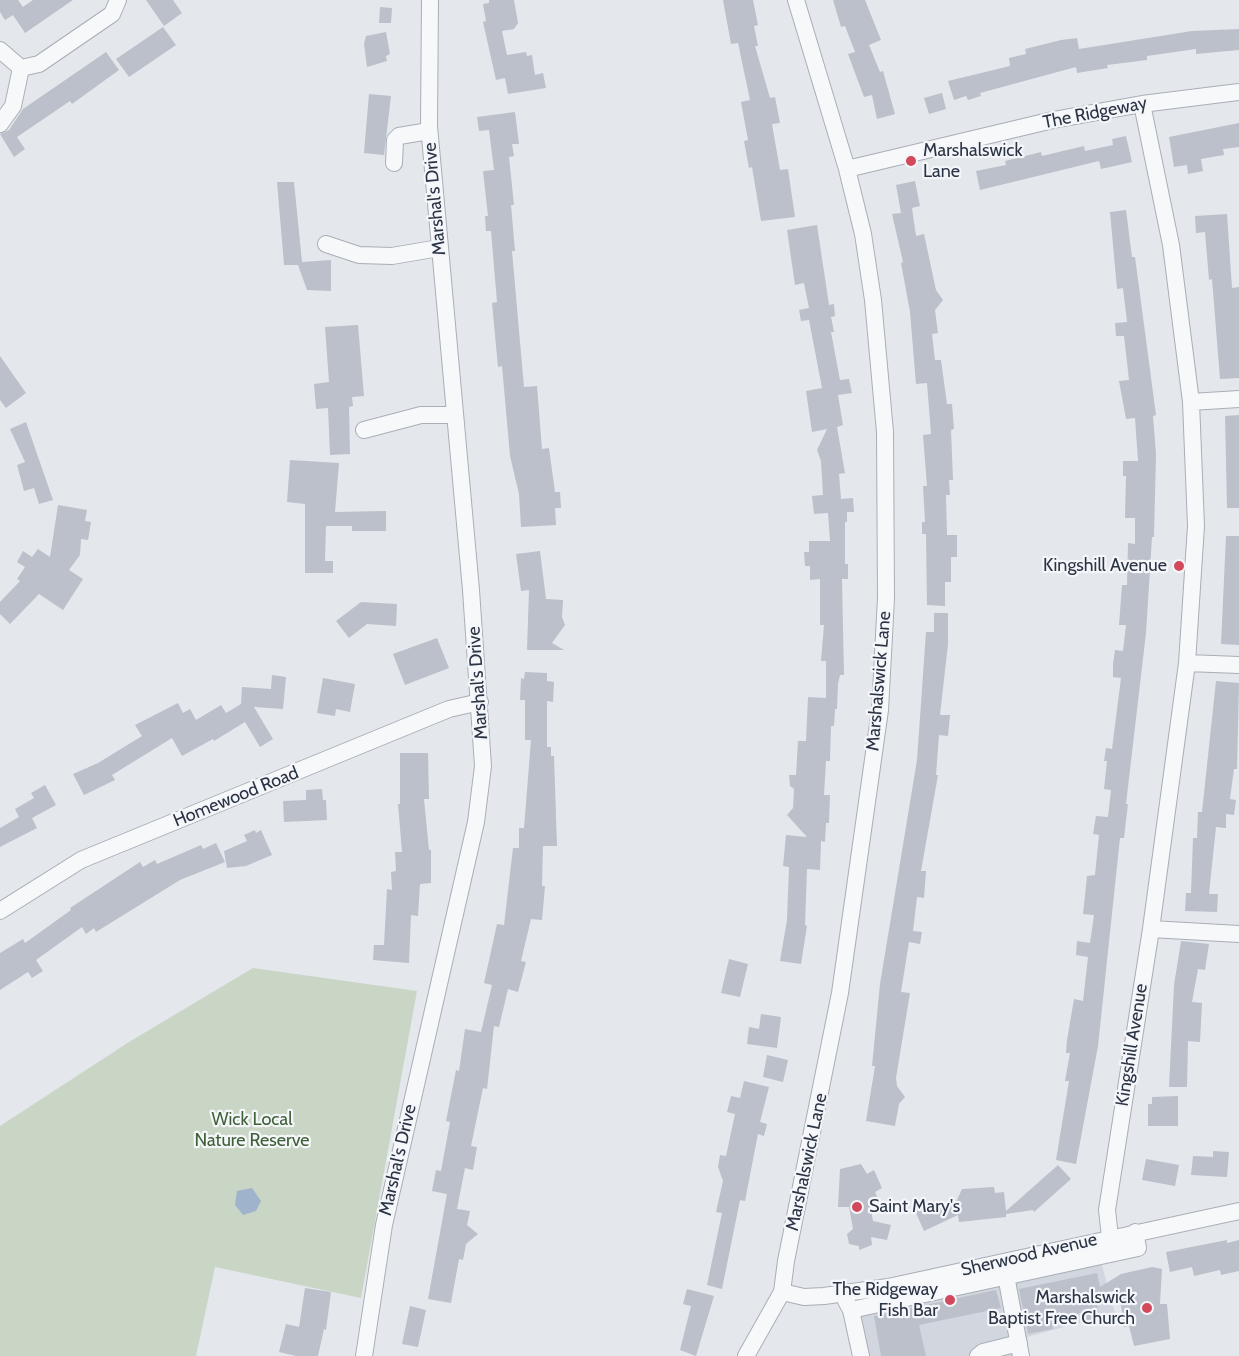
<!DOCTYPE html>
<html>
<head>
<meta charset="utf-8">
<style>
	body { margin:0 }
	canvas { display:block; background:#e4e7ec }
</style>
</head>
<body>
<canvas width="1239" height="1356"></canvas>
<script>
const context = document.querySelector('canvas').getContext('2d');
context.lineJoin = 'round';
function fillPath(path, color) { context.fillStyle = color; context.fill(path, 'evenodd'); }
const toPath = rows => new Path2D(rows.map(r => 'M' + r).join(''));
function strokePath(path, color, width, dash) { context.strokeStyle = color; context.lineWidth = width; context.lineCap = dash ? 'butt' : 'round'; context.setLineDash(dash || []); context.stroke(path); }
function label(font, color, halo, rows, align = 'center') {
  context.font = font + ' Cabin,sans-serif'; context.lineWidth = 4.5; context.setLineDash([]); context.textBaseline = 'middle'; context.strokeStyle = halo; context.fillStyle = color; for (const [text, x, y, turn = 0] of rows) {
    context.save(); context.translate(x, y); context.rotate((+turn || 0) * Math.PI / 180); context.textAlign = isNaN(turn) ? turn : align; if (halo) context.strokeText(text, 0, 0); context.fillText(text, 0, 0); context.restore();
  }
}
const built = toPath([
	[1098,1251,1115,1313,1027,1337,1021,1356,866,1356,856,1309]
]);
const green = toPath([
	[253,968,417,991,361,1298,215,1267,196,1356,0,1356,0,1126,129,1042]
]);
const water = toPath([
	[252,1188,261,1201,256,1211,243,1215,235,1205,237,1191]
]);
const building = toPath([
	[0,0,18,0,23,7,33,0,73,0,25,33,13,15,5,20,0,12],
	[146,0,173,0,182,13,164,26],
	[489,0,514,0,518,23,514,29,502,31,507,55,526,52,527,56,532,55,535,75,543,73,546,88,508,94,505,78,496,80,483,22,486,21,483,4,489,3],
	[723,0,753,0,758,25,754,26,758,46,755,46,770,98,775,97,780,123,772,124,780,170,788,169,795,217,761,221,752,167,749,168,744,141,748,140,741,102,750,100,738,43,731,44],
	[833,0,865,0,881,40,869,45,880,72,883,71,895,114,877,119,872,95,864,97,848,54,855,52,845,26,841,27],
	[380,7,392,8,391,23,379,23],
	[163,27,176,45,129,77,116,59],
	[1239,29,1239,50,1196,54,1196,49,1147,56,1147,60,1107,65,1108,68,1077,73,1076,67,980,93,981,96,968,100,966,96,954,100,948,81,1010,66,1009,58,1026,54,1025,49,1061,40,1077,38,1079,49,1192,31],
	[386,32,390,54,386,56,387,61,367,67,364,44,366,36],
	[106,52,119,70,72,104,70,101,17,137,25,149,14,157,0,134,9,130,23,109],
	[942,93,946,109,929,114,924,98],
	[369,94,391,96,384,155,364,153],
	[515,112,519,144,512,144,514,156,509,157,514,205,511,205,515,251,512,251,524,387,537,386,542,449,549,448,555,492,560,492,561,508,555,508,556,525,521,527,519,494,510,456,502,366,498,367,492,303,497,302,491,231,486,231,485,216,488,216,483,171,494,170,489,130,479,131,477,117],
	[1239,123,1239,147,1223,149,1224,155,1201,159,1203,171,1188,174,1187,165,1174,167,1169,137],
	[1126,136,1132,162,1101,169,1099,161,980,190,976,171,1006,165,1005,161,1041,152,1042,156,1084,146,1085,151,1113,145,1112,139],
	[915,181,920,206,912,208,916,236,924,234,936,290,943,300,935,310,938,333,932,334,935,360,941,360,947,404,952,404,954,429,951,430,953,480,949,480,950,495,946,495,947,535,957,535,957,557,951,557,951,582,945,582,945,606,927,605,926,534,922,534,922,522,925,522,923,486,927,486,923,435,931,434,927,383,916,384,910,312,901,263,903,262,892,214,901,213,896,185],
	[277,182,294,182,302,262,331,260,331,291,307,290,298,265,284,265],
	[1126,210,1132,257,1135,257,1156,415,1153,416,1156,454,1154,537,1152,537,1146,633,1126,804,1128,804,1124,838,1120,838,1098,1046,1076,1164,1056,1160,1069,1081,1065,1081,1070,1053,1066,1053,1067,1040,1074,999,1083,1001,1088,957,1076,955,1077,941,1090,943,1094,915,1083,914,1087,876,1095,875,1099,835,1093,834,1096,816,1108,817,1111,790,1104,789,1107,761,1104,761,1106,748,1112,749,1121,678,1113,677,1113,664,1115,650,1123,651,1126,625,1119,625,1122,585,1127,585,1128,543,1135,544,1135,518,1125,518,1126,476,1123,476,1123,461,1138,461,1135,418,1126,419,1119,381,1129,380,1124,336,1116,336,1115,323,1127,322,1123,288,1117,289,1110,212],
	[1227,214,1232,288,1239,287,1239,378,1220,379,1212,279,1209,280,1205,232,1196,233,1195,216],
	[817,225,829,305,834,304,835,316,831,317,834,332,831,332,840,380,849,379,852,393,838,395,843,425,837,427,845,473,839,474,841,499,853,498,854,512,847,512,847,522,845,522,845,564,848,564,848,579,842,579,844,675,840,675,838,684,837,709,835,709,834,726,831,726,830,761,826,761,824,795,830,795,829,823,826,823,825,842,821,841,820,870,807,869,805,925,807,926,801,964,780,961,787,920,789,867,783,866,786,835,807,837,787,815,793,808,794,789,790,786,789,775,796,775,798,741,806,741,808,697,826,698,826,661,821,661,824,625,820,625,820,579,810,580,810,566,805,566,804,552,809,552,809,541,830,541,828,513,814,514,812,496,823,495,821,461,817,450,827,429,812,432,806,391,822,388,809,320,801,321,799,310,809,308,804,283,795,285,787,230],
	[358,325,364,396,352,397,353,406,349,407,350,454,330,455,328,408,316,409,314,384,329,382,325,327],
	[0,356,26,393,6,408,0,400],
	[1239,415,1239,508,1227,508,1225,416],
	[26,422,53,500,39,504,34,488,24,491,17,465,25,462,10,429],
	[290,460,339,463,335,512,386,511,386,531,352,531,352,526,326,526,325,561,333,561,333,573,305,573,305,504,287,502],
	[58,505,87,510,85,521,91,522,88,540,81,539,80,555,69,570,83,579,63,610,39,594,10,624,0,614,0,602,20,581,17,579,25,567,17,562,23,551,32,557,38,549,50,557],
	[1226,536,1239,536,1239,645,1221,644],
	[540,551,546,599,563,600,562,617,565,625,552,643,564,650,527,650,529,590,521,591,516,554],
	[361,602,397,604,396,626,367,624,349,638,336,621],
	[934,613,948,613,948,644,940,715,950,715,948,736,939,735,936,775,938,775,921,871,926,871,924,898,917,897,913,931,922,932,920,944,909,942,901,992,910,993,896,1078,897,1086,905,1097,899,1104,895,1126,866,1121,875,1066,872,1066,880,984,917,760,926,632,934,632],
	[437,638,449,668,405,685,393,654],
	[525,672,547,673,547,681,554,682,553,702,547,701,547,747,551,747,551,756,554,756,557,846,543,846,542,886,545,886,542,920,531,919,521,961,526,962,518,992,508,989,499,1027,494,1026,487,1089,483,1088,471,1146,477,1147,473,1170,465,1168,457,1209,470,1211,467,1225,478,1234,466,1244,463,1260,459,1259,451,1303,428,1299,447,1194,432,1191,436,1170,441,1171,450,1122,446,1121,456,1070,459,1071,465,1029,481,1032,492,985,484,983,497,924,504,925,513,848,519,848,519,828,524,828,531,740,525,740,525,700,520,700,521,678,524,679],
	[272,675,286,677,283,709,254,707,273,739,260,747,245,722,214,741,213,739,182,756,172,738,112,775,115,780,84,795,73,774,98,763,142,736,135,725,178,703,183,713,190,709,196,720,221,705,226,713,241,704,242,687,271,689],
	[323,678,355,684,350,712,336,709,335,716,317,713],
	[1216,681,1239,683,1237,769,1234,769,1230,799,1236,800,1234,815,1226,814,1226,828,1216,827,1209,894,1218,894,1217,912,1185,911,1186,893,1191,893,1193,838,1197,838,1198,812,1202,812],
	[400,753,428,753,429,799,424,799,429,850,431,850,431,883,420,884,418,916,411,915,409,963,373,960,374,945,384,945,387,889,392,890,391,872,396,871,395,852,402,852,398,804,400,804],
	[45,785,56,805,32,818,37,828,0,847,0,828,19,817,15,809,34,798,31,793],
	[322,789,323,800,326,800,327,820,284,822,283,801,306,800,306,790],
	[255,830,256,833,261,830,272,855,246,866,227,868,224,851,247,841,244,835],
	[216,843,225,862,180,880,96,932,94,928,86,934,82,927,36,960,43,971,32,978,28,972,0,990,0,953,23,939,25,943,71,910,70,908,140,862,143,867,155,860,157,864,201,845,203,849],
	[1181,941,1209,944,1205,970,1198,969,1192,1002,1202,1003,1200,1042,1188,1041,1187,1087,1169,1087,1174,985],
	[729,959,748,964,740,997,721,993],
	[761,1014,781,1017,777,1048,747,1044,749,1027,759,1029],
	[767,1055,788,1060,783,1082,763,1077],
	[744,1081,769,1087,760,1122,767,1124,764,1136,758,1134,745,1201,740,1200,722,1289,707,1285,722,1213,716,1212,723,1181,718,1167,720,1155,726,1156,735,1114,727,1112,731,1096,740,1098],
	[1178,1096,1178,1126,1148,1126,1148,1104,1152,1104,1152,1097],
	[1213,1151,1229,1152,1227,1177,1191,1175,1193,1156,1213,1157],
	[1146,1159,1179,1165,1175,1186,1142,1180],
	[861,1164,867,1174,874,1170,882,1188,875,1192,878,1199,870,1204,873,1221,891,1225,887,1240,871,1237,872,1245,859,1250,859,1246,849,1244,847,1234,853,1229,849,1207,838,1207,840,1169],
	[1058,1165,1071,1179,1034,1212,1033,1210,1006,1214,1006,1217,959,1222,958,1215,924,1231,912,1204,925,1198,932,1212,957,1200,962,1189,994,1187,995,1193,1004,1192,1006,1211],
	[1227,1240,1227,1243,1239,1240,1239,1271,1221,1275,1220,1270,1194,1276,1192,1267,1170,1272,1166,1252],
	[1152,1267,1162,1269,1160,1304,1167,1304,1170,1339,1134,1346,1129,1326,1124,1327,1119,1290,1095,1294,1100,1320,1084,1323,1082,1313,1051,1319,1053,1329,1028,1334,1019,1289,1097,1273,1100,1287,1121,1274],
	[305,1288,331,1292,326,1330,324,1329,318,1356,296,1356,279,1352,286,1324,299,1327],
	[687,1289,714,1296,696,1356,680,1350,691,1306,683,1304],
	[996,1290,1001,1308,919,1325,926,1356,881,1356,874,1316],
	[410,1306,426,1310,418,1347,402,1344]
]);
const minor = toPath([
	[0,50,21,68,39,64,112,14,118,0],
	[0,124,13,106,21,68],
	[394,163,395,140,399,136,429,131],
	[847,169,1053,120,1142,104,1239,92],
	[326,244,359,255,392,256,439,248],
	[1191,402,1239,399],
	[364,430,421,415,454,415],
	[1187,663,1239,665],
	[0,911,81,860,449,709,480,702],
	[1151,929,1239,934],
	[1110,1237,1107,1210,1151,929,1187,663,1196,526,1191,402,1171,245,1142,104],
	[1004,1265,1021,1356],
	[782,1292,804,1297,824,1296,888,1287,1239,1211],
	[846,1301,851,1310,861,1356],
	[851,1310,1138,1248,1135,1232],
	[364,1356,384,1225,476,822,483,766,471,590,429,126,430,0],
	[746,1356,782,1292,786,1261,840,993,880,710,886,598,885,432,873,300,863,234,847,169,796,0],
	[978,1356,983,1352,1019,1343]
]);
const markers = [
	[911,161,6,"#d1495b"],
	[1179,566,6,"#d1495b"],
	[857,1207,6,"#d1495b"],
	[950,1300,6,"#d1495b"],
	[1147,1308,6,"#d1495b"]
];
const streetNames = [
	["The Ridgeway",1095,113,-11],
	["Marshal's Drive",435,199,-95],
	["Marshalswick Lane",879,681,-85],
	["Marshal's Drive",478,683,-94],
	["Homewood Road",236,797,-22],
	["Kingshill Avenue",1132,1045,-81],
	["Marshal's Drive",398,1160,-77],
	["Marshalswick Lane",807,1162,-78],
	["Sherwood Avenue",1029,1255,-13]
];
const poiNames = [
	["Marshalswick",923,151,"left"],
	["Lane",923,172,"left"],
	["Kingshill Avenue",1167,566],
	["Saint Mary's",869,1207,"left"],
	["The Ridgeway",938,1290],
	["Fish Bar",938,1311],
	["Marshalswick",1135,1298],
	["Baptist Free Church",1135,1319]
];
const parkNames = [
	["Wick Local",252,1120],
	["Nature Reserve",252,1141]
];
fillPath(built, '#d2d6de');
fillPath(green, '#c9d6c5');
fillPath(water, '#9fb4cc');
fillPath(building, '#bbc0ca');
strokePath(minor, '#a9aeb7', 18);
strokePath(minor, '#f7f8fa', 16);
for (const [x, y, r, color] of markers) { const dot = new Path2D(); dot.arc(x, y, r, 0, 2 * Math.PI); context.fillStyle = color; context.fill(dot); strokePath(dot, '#f4f6f9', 2); }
label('18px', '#2b3445', '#f4f6f9', streetNames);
label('18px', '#2b3445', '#f4f6f9', poiNames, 'right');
label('18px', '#3f6138', '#f4f6f9', parkNames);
</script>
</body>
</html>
